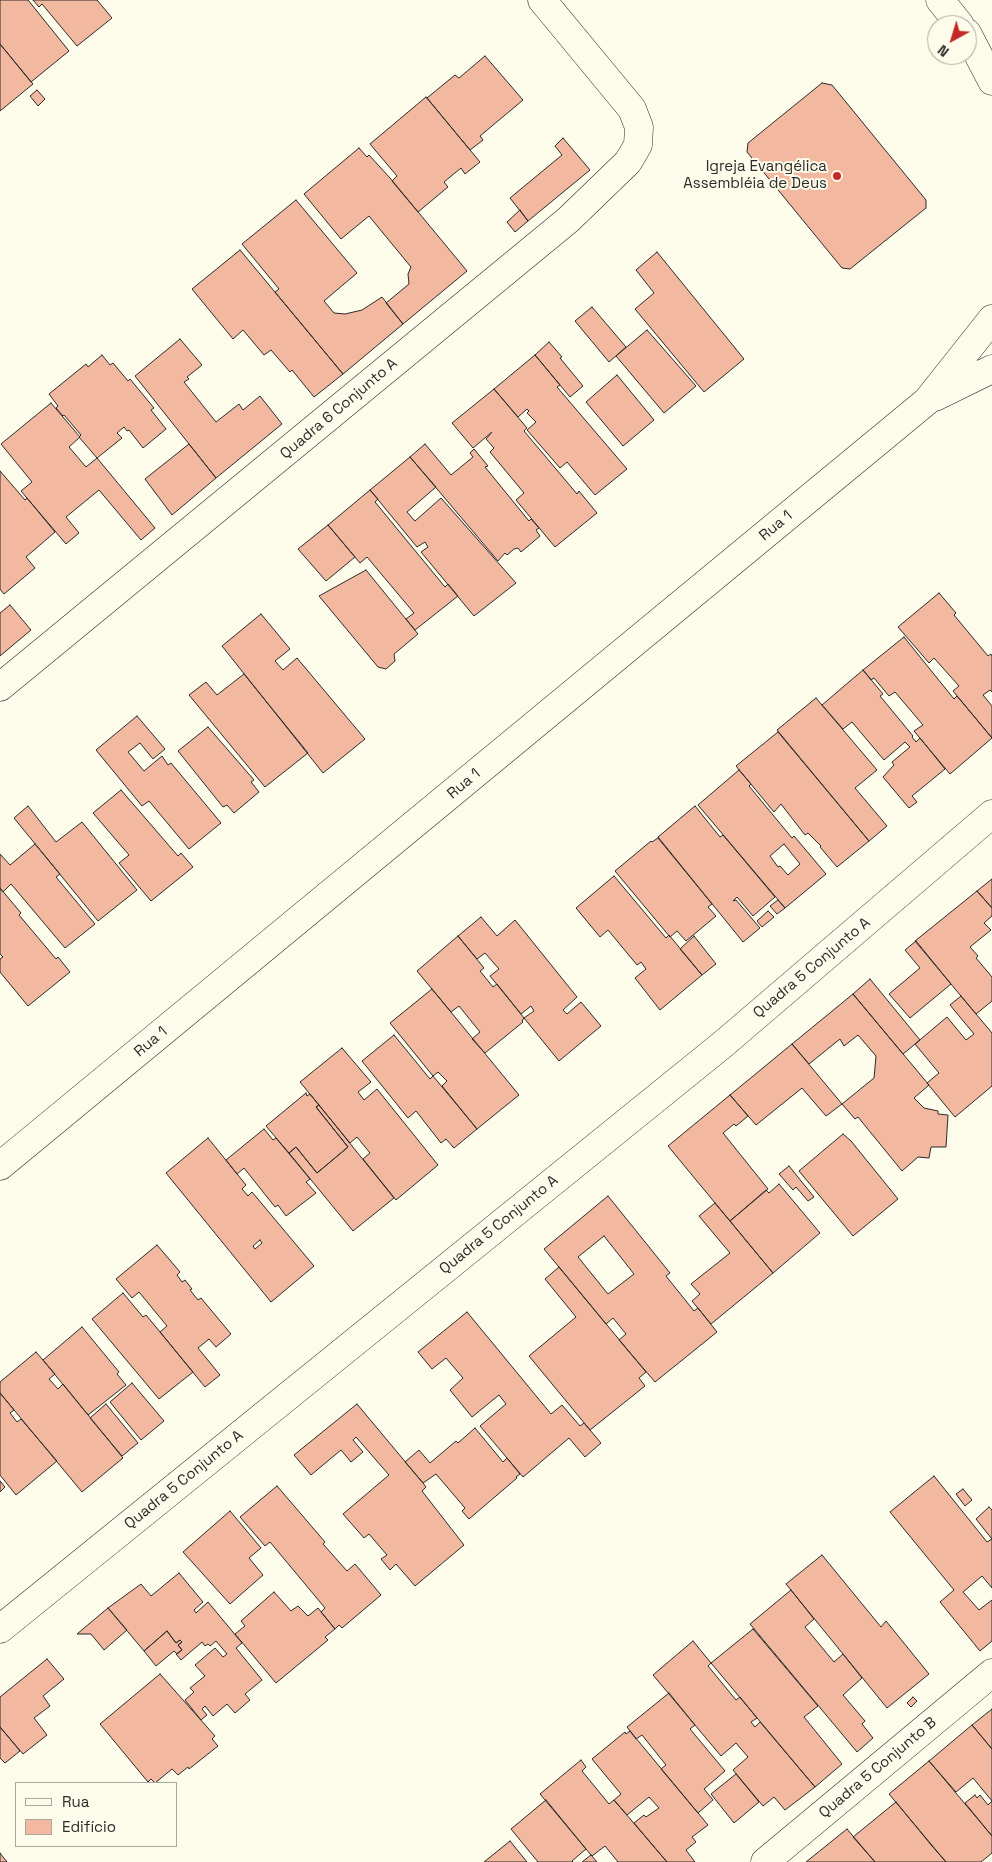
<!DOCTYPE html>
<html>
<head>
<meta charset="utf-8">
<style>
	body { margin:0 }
	#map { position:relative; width:992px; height:1862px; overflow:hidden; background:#fdfbea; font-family:"Space Grotesk",sans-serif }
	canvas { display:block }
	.legend { position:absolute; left:15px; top:1782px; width:162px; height:65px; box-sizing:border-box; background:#fdfbea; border:1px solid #a9a89e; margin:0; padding:6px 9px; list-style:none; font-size:15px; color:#2b2b2b }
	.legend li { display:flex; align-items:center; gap:10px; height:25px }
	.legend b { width:25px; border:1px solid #a9a89e }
	.north { position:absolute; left:927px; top:15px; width:50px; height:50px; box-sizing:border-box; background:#fdfbea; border:1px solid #a9a89e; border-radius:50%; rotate:219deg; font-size:14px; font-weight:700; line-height:20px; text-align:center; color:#2b2b2b }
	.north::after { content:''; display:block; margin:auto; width:18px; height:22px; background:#c62828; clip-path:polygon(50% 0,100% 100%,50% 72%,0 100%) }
</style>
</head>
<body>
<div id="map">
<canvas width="992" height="1862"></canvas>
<ul class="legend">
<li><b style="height:6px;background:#fdfbea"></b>Rua</li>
<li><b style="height:14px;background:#f2b8a0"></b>Edifício</li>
</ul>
<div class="north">N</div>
</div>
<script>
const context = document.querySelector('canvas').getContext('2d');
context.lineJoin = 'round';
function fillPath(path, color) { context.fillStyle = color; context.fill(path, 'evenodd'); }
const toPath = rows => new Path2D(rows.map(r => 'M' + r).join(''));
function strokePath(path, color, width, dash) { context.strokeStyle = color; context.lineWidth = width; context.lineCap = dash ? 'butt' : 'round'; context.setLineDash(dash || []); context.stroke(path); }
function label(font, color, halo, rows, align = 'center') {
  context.font = font + ' "Space Grotesk",sans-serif'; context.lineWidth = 4; context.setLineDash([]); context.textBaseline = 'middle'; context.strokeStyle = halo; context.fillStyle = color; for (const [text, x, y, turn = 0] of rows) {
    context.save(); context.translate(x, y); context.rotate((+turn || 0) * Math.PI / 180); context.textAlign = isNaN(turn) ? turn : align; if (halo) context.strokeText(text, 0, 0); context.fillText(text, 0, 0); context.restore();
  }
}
const building = toPath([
	[0,0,28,0,69,51,31,82,0,44,0,0],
	[33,0,97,0,112,18,77,46,42,4,39,7,33,0],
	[0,44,33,84,0,111,0,44],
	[485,56,523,100,480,136,483,140,470,150,427,98,455,75,459,78,485,56],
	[822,83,832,85,926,200,926,208,850,269,842,268,747,152,748,143,822,83],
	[37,90,45,99,38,106,30,96,37,90],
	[426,97,480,162,465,174,461,168,444,182,448,187,418,212,392,181,397,176,370,144,426,97],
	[563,138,590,170,528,221,510,198,562,155,555,146,563,138],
	[359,148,367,157,369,155,390,178,467,271,403,324,386,303,409,284,408,274,411,267,369,216,341,239,304,194,359,148],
	[296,200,357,273,324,301,334,313,345,314,362,310,382,297,403,324,343,374,275,292,279,289,242,244,296,200],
	[520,210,528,221,515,232,507,222,520,210],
	[240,250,343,374,314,397,292,370,290,372,271,350,264,355,243,330,233,339,192,289,240,250],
	[657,252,744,359,704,392,635,309,654,293,636,270,657,252],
	[592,307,626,347,609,362,575,321,592,307],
	[647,330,696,386,664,413,616,356,647,330],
	[180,339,202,365,187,377,189,379,184,382,216,422,239,404,243,410,260,396,282,424,216,478,135,376,180,339],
	[549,342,562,357,560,358,583,386,570,397,535,355,549,342],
	[102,355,110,365,113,363,128,381,130,379,154,408,151,410,166,429,143,448,129,430,127,431,124,427,117,433,122,438,97,458,79,437,81,435,64,415,63,416,56,408,58,406,49,394,86,364,88,367,102,355],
	[535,355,560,385,557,387,627,469,595,495,567,462,560,468,527,430,536,422,527,413,529,411,527,409,518,417,494,389,535,355],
	[617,375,654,420,623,446,586,402,617,375],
	[494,389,527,428,524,431,577,494,579,491,597,513,555,547,516,500,524,493,490,452,494,448,486,439,492,432,473,448,452,423,494,389],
	[51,403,80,437,69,447,86,467,97,458,155,528,141,540,99,490,66,517,79,533,66,544,21,491,32,482,1,444,51,403],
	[189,444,216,478,172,515,145,479,189,444],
	[425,444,451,475,473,457,470,453,474,449,488,466,485,467,529,521,531,519,539,528,536,530,540,536,521,552,518,548,514,549,507,555,505,553,498,561,410,457,425,444],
	[410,457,436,487,407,512,415,521,441,498,516,583,474,616,421,552,428,547,425,542,417,547,370,490,410,457],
	[0,471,25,500,27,498,55,532,26,557,35,568,4,594,0,589,0,471],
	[370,490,378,499,375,502,445,587,448,584,458,596,415,630,406,619,414,613,367,557,360,563,328,525,370,490],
	[328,525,355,557,326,581,298,549,328,525],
	[366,570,418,634,394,654,395,661,386,669,378,667,319,596,366,570],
	[939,593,956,613,954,615,988,656,991,654,992,656,992,692,990,690,983,695,992,706,992,738,953,691,959,686,934,658,929,663,898,627,939,593],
	[10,605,31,630,0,656,0,613,10,605],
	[261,614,290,649,275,661,283,670,297,658,365,739,323,773,222,646,261,614],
	[904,637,954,699,957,696,992,738,950,774,914,731,923,725,895,692,889,696,874,678,871,680,863,670,904,637],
	[863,670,883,694,880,696,913,736,912,737,916,742,920,738,945,769,912,796,917,802,909,808,883,777,894,765,892,762,910,747,905,742,884,760,852,722,843,729,822,705,863,670],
	[244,674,308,753,265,787,189,695,206,682,217,695,244,674],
	[816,698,877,770,855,788,887,826,869,841,777,730,816,698],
	[137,716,165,749,153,759,140,743,128,752,144,771,162,756,168,765,171,763,221,823,189,849,149,801,142,806,96,750,137,716],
	[208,727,254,780,251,782,259,792,234,813,227,805,223,807,178,751,208,727],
	[778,732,869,841,837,867,820,847,821,846,808,833,805,835,781,804,774,812,736,766,778,732],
	[739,770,751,784,749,786,792,838,794,836,826,874,785,908,698,805,739,770],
	[784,844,800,864,788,875,780,866,778,867,770,856,784,844],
	[121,790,178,856,181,853,193,867,151,901,119,863,129,855,93,813,121,790],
	[28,806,56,842,82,822,137,890,98,921,14,818,28,806],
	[695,806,720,837,723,835,775,897,753,916,737,897,733,901,736,900,760,928,743,942,658,837,695,806],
	[658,838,712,904,708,907,716,916,686,941,677,931,670,937,615,871,651,841,652,842,658,838],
	[35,844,60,874,56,877,95,924,65,948,11,884,3,892,0,888,0,854,10,865,35,844],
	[614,876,666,938,669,935,702,975,660,1010,635,978,646,969,641,962,637,965,608,930,600,937,576,908,614,876],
	[992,879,992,908,977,891,992,879],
	[0,888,21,913,19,915,56,959,58,957,70,972,28,1006,0,972,0,959,3,957,0,954,0,888],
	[977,891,992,908,992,916,984,923,991,930,970,947,978,956,976,958,992,977,992,1001,976,1014,915,941,977,891],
	[778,900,785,908,777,914,770,906,778,900],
	[768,911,774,917,762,927,757,921,768,911],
	[481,917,497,936,515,920,577,997,563,1010,567,1014,581,1002,601,1026,559,1061,524,1018,534,1011,531,1006,521,1014,490,976,499,969,485,953,477,959,458,936,481,917],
	[458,936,484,968,480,971,493,987,497,984,524,1018,522,1021,523,1022,485,1053,472,1039,480,1032,459,1006,451,1012,417,971,458,936],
	[694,936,716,964,702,975,680,949,694,936],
	[916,941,951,984,910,1018,889,994,920,968,905,950,916,941],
	[870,979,920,1040,903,1054,853,994,870,979],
	[432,989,519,1095,477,1129,442,1086,447,1081,438,1072,433,1076,390,1023,432,989],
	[853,994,929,1085,914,1098,924,1108,938,1111,938,1114,948,1115,946,1147,931,1147,929,1158,918,1157,902,1171,858,1117,855,1119,842,1104,874,1078,876,1056,858,1035,844,1046,840,1039,809,1064,792,1044,853,994],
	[961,996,992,1033,992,1086,955,1117,927,1083,939,1073,915,1044,947,1017,966,1040,974,1034,950,1005,961,996],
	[394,1035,430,1079,433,1076,477,1129,454,1148,446,1139,441,1143,416,1111,408,1118,362,1061,394,1035],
	[792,1044,842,1104,826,1116,802,1088,756,1125,730,1095,792,1044],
	[342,1048,371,1082,358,1092,364,1100,377,1089,438,1165,396,1200,363,1159,370,1153,357,1137,350,1143,300,1082,342,1048],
	[306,1093,307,1096,310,1094,319,1105,316,1107,348,1147,317,1173,296,1147,289,1153,266,1126,306,1093],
	[730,1095,748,1116,736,1126,734,1124,723,1133,768,1189,730,1221,668,1146,730,1095],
	[319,1105,394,1198,353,1231,289,1153,296,1147,317,1173,348,1147,316,1107,319,1105],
	[264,1129,273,1140,276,1138,310,1179,306,1182,316,1193,286,1216,278,1205,275,1207,244,1168,237,1174,226,1160,264,1129],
	[843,1134,851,1141,898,1199,853,1236,799,1171,843,1134],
	[208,1138,246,1185,242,1189,248,1196,252,1192,314,1266,271,1302,166,1173,208,1138],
	[260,1240,262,1243,255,1249,253,1246,260,1240],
	[789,1166,814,1197,808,1201,796,1187,793,1190,779,1174,789,1166],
	[779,1184,820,1233,773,1273,730,1221,766,1190,769,1193,779,1184],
	[608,1196,670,1273,666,1276,694,1311,698,1308,717,1332,655,1382,619,1340,626,1334,613,1318,606,1324,544,1249,608,1196],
	[604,1236,634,1274,608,1294,578,1257,604,1236],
	[715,1203,773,1273,711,1324,692,1301,700,1294,691,1284,730,1253,699,1216,715,1203],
	[157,1245,180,1272,177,1275,182,1282,185,1280,192,1289,190,1290,198,1300,201,1298,231,1334,216,1347,209,1339,198,1348,220,1375,205,1387,160,1332,167,1326,139,1292,132,1298,116,1279,157,1245],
	[559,1267,646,1372,639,1378,645,1386,590,1430,529,1356,576,1317,545,1279,559,1267],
	[123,1293,143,1317,146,1315,193,1372,159,1399,92,1319,123,1293],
	[467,1312,551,1414,562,1405,580,1426,584,1423,601,1443,585,1457,569,1438,523,1477,480,1426,506,1404,499,1395,472,1417,450,1390,463,1378,446,1358,432,1369,418,1352,467,1312],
	[82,1327,119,1372,117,1374,126,1385,88,1415,43,1360,82,1327],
	[36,1352,55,1374,49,1379,58,1389,63,1384,123,1458,82,1492,0,1393,0,1382,36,1352],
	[132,1383,164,1421,141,1440,110,1402,132,1383],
	[0,1393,14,1410,10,1413,17,1422,21,1419,57,1461,16,1495,0,1475,0,1393],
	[106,1404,138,1443,122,1456,90,1418,106,1404],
	[357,1404,423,1483,426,1487,422,1491,464,1545,415,1586,396,1564,390,1570,381,1559,387,1555,369,1534,364,1538,343,1514,389,1475,356,1437,353,1440,363,1452,351,1462,341,1450,311,1475,294,1455,357,1404],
	[475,1428,503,1462,507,1458,520,1474,516,1477,517,1478,469,1519,462,1511,465,1508,436,1474,423,1483,405,1462,419,1450,430,1463,456,1441,458,1443,475,1428],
	[934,1476,987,1542,992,1539,992,1588,982,1576,963,1592,979,1610,992,1600,992,1641,980,1651,940,1602,954,1590,890,1512,934,1476],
	[0,1481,5,1487,0,1492,0,1481],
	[277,1486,325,1542,323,1544,347,1571,355,1564,381,1595,342,1628,339,1625,335,1629,321,1612,325,1608,270,1542,265,1546,240,1517,277,1486],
	[963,1489,972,1500,965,1506,956,1494,963,1489],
	[989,1507,992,1510,992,1539,976,1519,989,1507],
	[230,1511,261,1548,249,1558,263,1575,230,1604,183,1552,230,1511],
	[822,1555,881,1627,886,1621,929,1674,887,1708,786,1584,822,1555],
	[179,1573,203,1602,194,1610,196,1613,208,1602,242,1643,236,1648,262,1680,245,1694,250,1700,235,1713,227,1704,213,1716,205,1706,202,1709,207,1715,201,1720,185,1700,194,1692,190,1688,205,1676,195,1665,215,1648,223,1657,227,1654,216,1641,210,1646,208,1644,205,1646,202,1642,181,1660,176,1654,182,1650,178,1645,182,1642,180,1640,176,1643,167,1631,144,1651,108,1608,141,1584,151,1596,179,1573],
	[791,1590,814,1619,805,1627,834,1662,843,1654,862,1678,843,1695,865,1721,862,1724,873,1738,857,1752,750,1624,791,1590],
	[274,1592,291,1611,298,1606,308,1616,318,1608,335,1629,325,1637,328,1640,276,1683,235,1634,245,1626,241,1621,274,1592],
	[108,1608,127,1630,104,1650,91,1634,77,1634,108,1608],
	[753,1629,818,1706,804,1717,842,1764,815,1787,711,1663,753,1629],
	[167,1631,176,1643,180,1640,182,1642,178,1645,182,1650,177,1654,174,1651,156,1666,144,1651,167,1631],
	[693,1641,711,1663,708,1666,736,1700,740,1697,757,1718,751,1722,755,1727,760,1722,815,1787,785,1810,774,1797,763,1806,733,1770,748,1757,736,1743,721,1756,653,1675,693,1641],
	[47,1659,64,1679,43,1696,50,1706,34,1718,47,1735,23,1754,0,1727,0,1697,47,1659],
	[160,1674,215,1736,212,1739,218,1746,189,1769,188,1767,178,1775,172,1769,155,1783,151,1779,148,1782,100,1724,160,1674],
	[669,1693,695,1725,690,1729,725,1771,704,1789,713,1800,698,1813,661,1769,666,1765,642,1735,636,1739,627,1727,669,1693],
	[913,1697,917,1701,911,1707,907,1703,913,1697],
	[992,1709,992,1749,972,1725,992,1709],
	[972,1725,992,1749,992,1801,973,1778,956,1792,929,1761,972,1725],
	[0,1727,20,1751,5,1763,0,1758,0,1727],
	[630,1731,708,1825,692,1837,696,1842,686,1850,695,1862,667,1862,634,1823,644,1815,646,1817,659,1808,649,1797,627,1815,614,1800,621,1794,592,1759,625,1732,626,1734,630,1731],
	[581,1760,586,1767,582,1771,609,1804,614,1800,667,1862,618,1862,605,1846,592,1856,591,1855,540,1794,581,1760],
	[929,1761,992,1836,992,1853,981,1862,946,1862,889,1794,929,1761],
	[736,1774,759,1802,734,1823,711,1794,736,1774],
	[975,1795,977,1798,980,1795,988,1805,992,1801,992,1836,965,1803,975,1795],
	[546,1800,586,1849,572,1861,573,1862,538,1862,511,1829,546,1800],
	[896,1802,932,1846,946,1862,875,1862,853,1837,896,1802],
	[847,1829,875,1862,806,1862,847,1829],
	[510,1841,527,1862,484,1862,510,1841],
	[0,1853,7,1862,0,1862,0,1853],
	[591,1855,597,1862,582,1862,591,1855]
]);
const minor = toPath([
	[0,687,568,220,628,162,638,145,639,127,632,109,542,0],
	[0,1629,722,1045,992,814],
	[765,1862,992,1673]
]);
const tertiary = toPath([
	[940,0,960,25],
	[967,33,992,81],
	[935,397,992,369],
	[0,1166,927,401,992,319]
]);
const markers = [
	[837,176,5,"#c62828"]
];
const poiNames = [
	["Igreja Evangélica",827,167],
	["Assembléia de Deus",827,184]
];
const streetNames = [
	["Quadra 6 Conjunto A",339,409,-40],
	["Rua 1",776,526,-40],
	["Rua 1",464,784,-40],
	["Quadra 5 Conjunto A",812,968,-40],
	["Rua 1",151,1042,-40],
	["Quadra 5 Conjunto A",499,1225,-39],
	["Quadra 5 Conjunto A",184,1480,-39],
	["Quadra 5 Conjunto B",878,1768,-40]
];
fillPath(building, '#f2b8a0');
strokePath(building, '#2b2b2b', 1);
strokePath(minor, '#2b2b2b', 29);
strokePath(tertiary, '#2b2b2b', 29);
strokePath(minor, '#fdfbea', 28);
strokePath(tertiary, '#fdfbea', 28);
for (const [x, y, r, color] of markers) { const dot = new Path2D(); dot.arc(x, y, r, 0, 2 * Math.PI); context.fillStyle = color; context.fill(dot); strokePath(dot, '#fdfbea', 2); }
label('15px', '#2b2b2b', '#fdfbea', poiNames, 'right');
label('15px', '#2b2b2b', '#fdfbea', streetNames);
</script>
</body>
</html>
